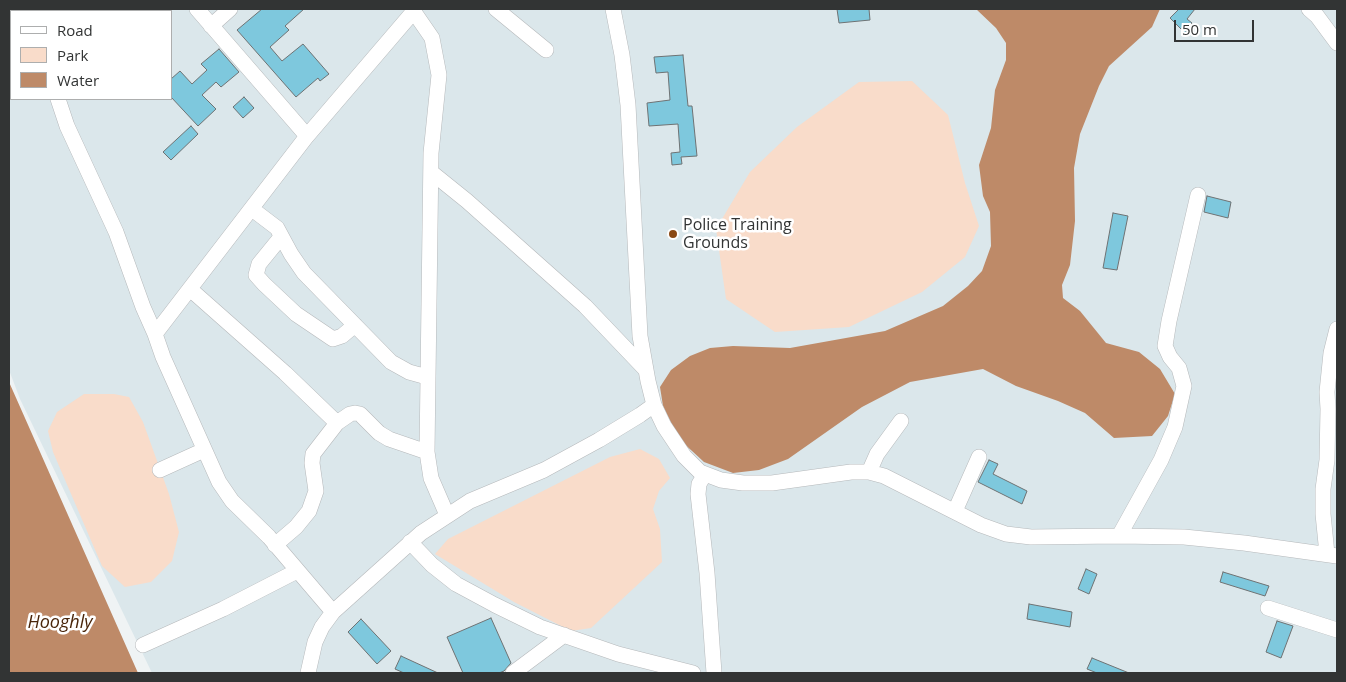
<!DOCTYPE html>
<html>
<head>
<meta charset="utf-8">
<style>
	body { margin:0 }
	#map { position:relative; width:1346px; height:682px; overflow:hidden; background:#eff3f4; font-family:"Open Sans",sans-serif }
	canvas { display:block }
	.frame { position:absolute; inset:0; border:10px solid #323434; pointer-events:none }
	.legend { position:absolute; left:10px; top:10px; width:162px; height:90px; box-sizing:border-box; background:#fff; border:1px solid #adaeae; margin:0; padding:6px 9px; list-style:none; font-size:15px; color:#323434 }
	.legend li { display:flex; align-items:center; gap:10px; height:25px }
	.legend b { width:25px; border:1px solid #adaeae }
	.scale { position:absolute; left:1174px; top:20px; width:80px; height:22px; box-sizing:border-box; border:2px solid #323434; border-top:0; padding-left:6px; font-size:15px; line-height:18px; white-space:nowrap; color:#323434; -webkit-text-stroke:4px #fff; paint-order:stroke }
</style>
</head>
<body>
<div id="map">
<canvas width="1346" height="682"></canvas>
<div class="frame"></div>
<ul class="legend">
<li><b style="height:6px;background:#fff"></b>Road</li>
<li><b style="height:14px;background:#f9dcca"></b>Park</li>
<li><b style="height:14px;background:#be8a68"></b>Water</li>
</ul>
<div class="scale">50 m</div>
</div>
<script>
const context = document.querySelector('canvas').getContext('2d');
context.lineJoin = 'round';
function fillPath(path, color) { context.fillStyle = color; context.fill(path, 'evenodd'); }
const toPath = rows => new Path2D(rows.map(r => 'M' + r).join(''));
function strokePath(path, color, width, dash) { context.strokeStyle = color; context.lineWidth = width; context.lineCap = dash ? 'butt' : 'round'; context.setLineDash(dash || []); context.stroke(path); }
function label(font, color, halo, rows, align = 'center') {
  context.font = font + ' "Open Sans",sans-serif'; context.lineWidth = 5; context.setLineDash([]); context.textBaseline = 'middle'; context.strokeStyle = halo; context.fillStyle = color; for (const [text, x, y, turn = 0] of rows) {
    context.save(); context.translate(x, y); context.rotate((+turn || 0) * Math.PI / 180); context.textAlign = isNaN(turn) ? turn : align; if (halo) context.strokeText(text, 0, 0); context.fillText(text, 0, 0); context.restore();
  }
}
const built = toPath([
	[9,9,1337,9,1337,673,152,673,20,399,9,370],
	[11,11,171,11,171,99,11,99]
]);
const green = toPath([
	[912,81,948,115,965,183,979,226,965,257,922,292,849,327,775,332,726,299,716,229,750,172,797,127,859,82],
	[84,394,114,394,129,397,143,422,169,494,179,532,172,561,151,582,125,587,102,566,53,452,48,431,57,412],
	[640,449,659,459,670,478,659,491,653,509,660,529,662,562,591,628,571,631,514,602,435,554,448,539,610,457]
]);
const water = toPath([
	[976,9,1160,9,1152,27,1109,66,1099,86,1080,134,1074,168,1075,221,1070,265,1062,285,1063,298,1080,311,1106,343,1139,352,1160,369,1175,394,1168,416,1152,436,1114,438,1085,413,1058,401,1016,386,983,369,910,382,862,407,788,459,759,470,733,473,704,462,679,439,663,406,660,387,671,370,690,356,710,348,733,346,790,348,885,331,943,306,968,286,982,271,991,246,990,212,983,196,979,165,991,128,995,90,1006,60,1006,43,996,28],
	[9,382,138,673,9,673]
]);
const building = toPath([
	[262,9,304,9,285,26,289,30,270,47,282,61,303,44,329,74,320,81,318,78,296,97,237,30,262,9],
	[837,9,869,9,870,20,839,23,837,9],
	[1179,9,1195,9,1187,19,1192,23,1185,33,1170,18,1179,9],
	[219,49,239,72,221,87,216,82,202,95,216,109,198,126,171,97,171,79,180,71,192,84,207,70,201,64,219,49],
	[683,55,688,106,692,106,697,156,681,157,682,164,672,165,671,153,680,152,678,124,649,126,647,103,670,100,668,72,656,73,654,57,683,55],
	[244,97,254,108,243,118,233,107,244,97],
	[191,126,198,134,171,160,163,152,191,126],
	[1207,196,1231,202,1228,218,1204,212,1207,196],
	[1113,213,1128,216,1117,270,1103,268,1113,213],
	[989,460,998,464,993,474,1027,491,1022,504,978,482,989,460],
	[1086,569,1097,574,1089,594,1078,589,1086,569],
	[1223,572,1269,586,1265,596,1220,582,1223,572],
	[1029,604,1072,612,1070,627,1027,619,1029,604],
	[491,618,511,663,504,671,499,673,463,673,447,637,491,618],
	[361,619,391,651,377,664,348,632,361,619],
	[1277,621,1293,626,1281,658,1266,652,1277,621],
	[401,656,438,673,404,673,395,669,401,656],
	[1092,658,1129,673,1097,673,1087,669,1092,658]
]);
const minor = toPath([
	[21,9,22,11],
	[197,9,307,136],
	[412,9,432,38,439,75,431,153,427,452,431,478,447,515],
	[496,9,546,50],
	[613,9,622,55,628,105,640,336,648,381,654,405,664,426,684,456,700,472,721,480,743,483,772,483,851,472,869,472,884,476,981,525,1006,534,1031,537,1119,536,1184,537,1244,543,1337,556],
	[1309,9,1317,16,1337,43],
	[211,26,230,9],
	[58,99,67,126,116,232,143,307,155,334,163,357,219,482,232,501,269,537,333,612],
	[431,172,467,201,585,306,646,370],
	[252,209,277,228,291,254,304,273,391,362,409,372,427,377],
	[281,237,259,264,256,275,264,284,296,314,333,339,342,336,355,325],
	[190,289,285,373,337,423],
	[155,334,307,136,414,11],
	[160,470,204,450],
	[869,472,877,454,901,421],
	[705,474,699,484,698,494,707,573,714,673],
	[955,511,979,457],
	[1119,536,1161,460,1175,427,1184,386,1179,368,1170,357,1165,346,1169,321,1198,195],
	[410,542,432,565,456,584,495,605,540,627,618,654,693,673],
	[275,545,296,527,309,511,316,491,312,463,313,454,337,423,350,414,355,413,360,414,379,433,389,439,427,452],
	[1327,554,1323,514,1323,489,1327,460,1328,409,1327,392,1331,353,1337,329],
	[1268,608,1337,630],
	[143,645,223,609,297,571],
	[308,673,315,642,322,627,333,612,421,533,470,501,544,470,599,440,640,415,654,405],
	[513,673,564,635]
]);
const markers = [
	[673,234,5,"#894813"]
];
const poiNames = [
	["Police Training",683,225],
	["Grounds",683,243]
];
const waterNames = [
	["Hooghly",60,623]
];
fillPath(built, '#dbe7eb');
fillPath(green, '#f9dcca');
fillPath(water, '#be8a68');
fillPath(building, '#7ec8dd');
strokePath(building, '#6f7374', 1);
strokePath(minor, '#b6b9bb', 16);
strokePath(minor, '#fff', 15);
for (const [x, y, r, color] of markers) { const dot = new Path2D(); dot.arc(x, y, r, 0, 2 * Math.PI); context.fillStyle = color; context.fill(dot); strokePath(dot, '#fff', 2); }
label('16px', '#323434', '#fff', poiNames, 'left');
label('italic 18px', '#49250a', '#fff', waterNames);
</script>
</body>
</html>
